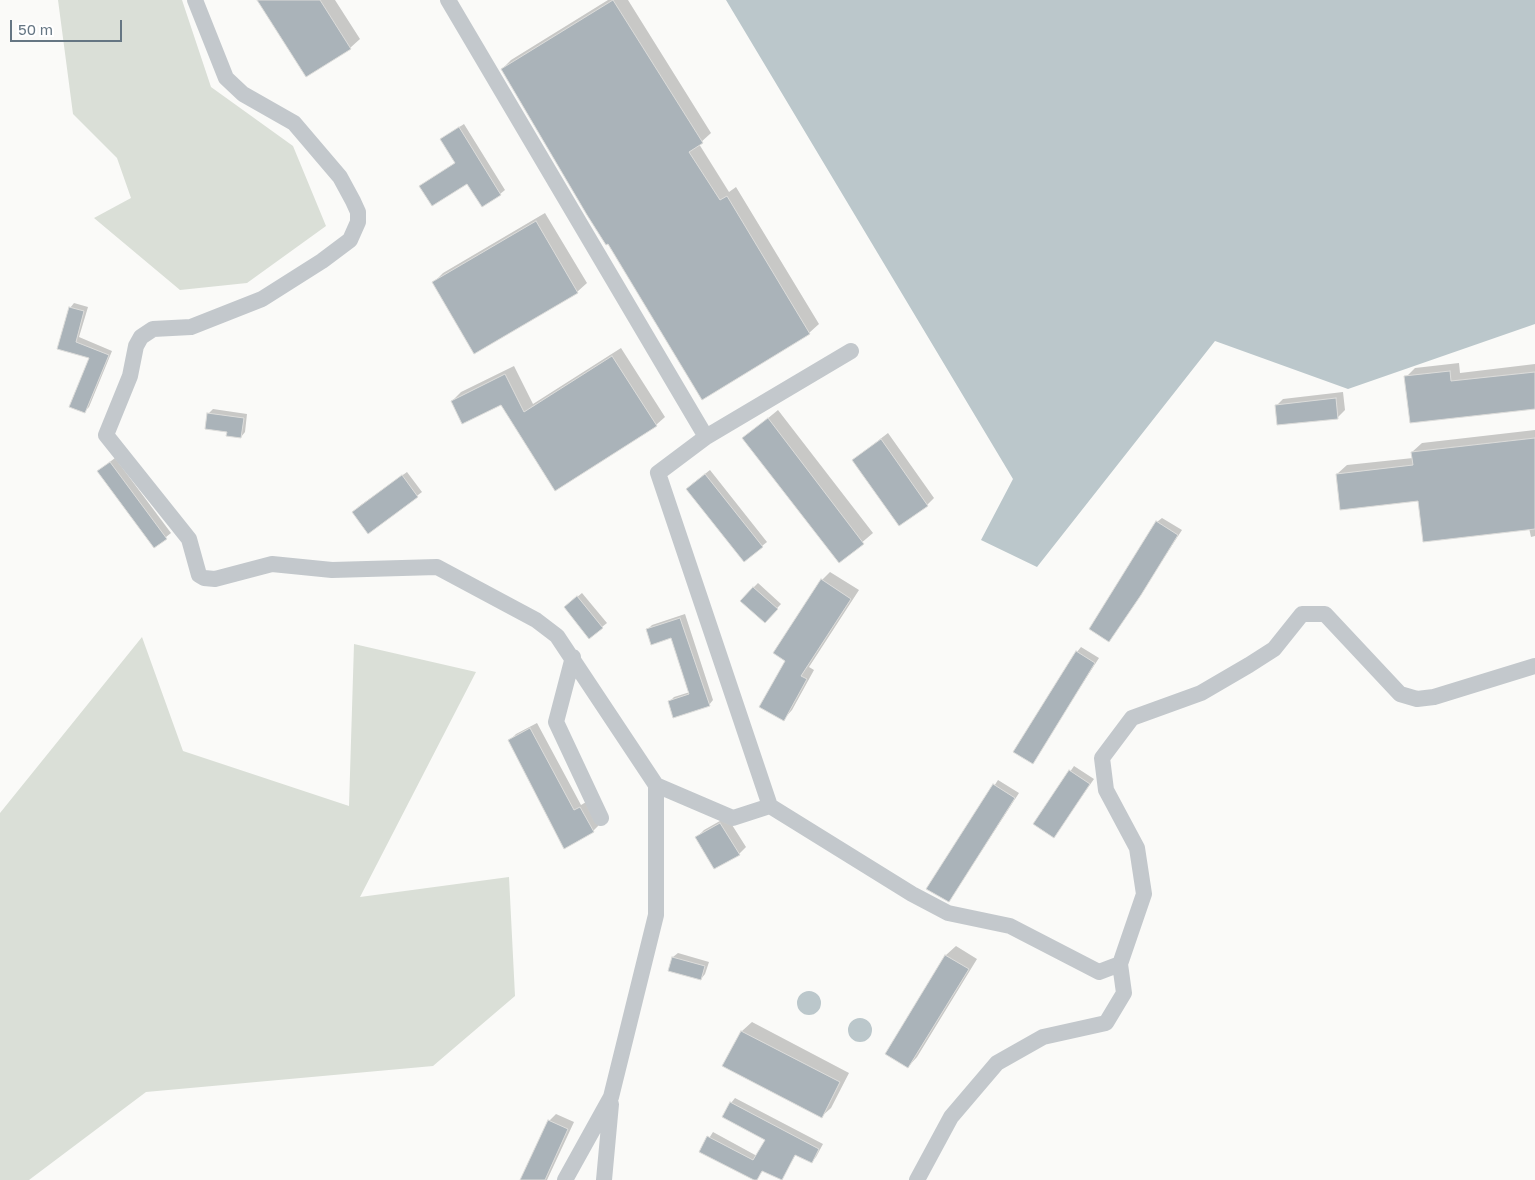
<!DOCTYPE html>
<html>
<head>
<meta charset="utf-8">
<style>
	body { margin:0 }
	#map { position:relative; width:1535px; height:1180px; overflow:hidden; background:#fafaf8; font-family:"Golos Text",sans-serif }
	canvas { display:block }
	.scale { position:absolute; left:10px; top:20px; width:112px; height:22px; box-sizing:border-box; border:2px solid #657683; border-top:0; padding-left:6px; font-size:15px; line-height:18px; white-space:nowrap; color:#657683; -webkit-text-stroke:4px #fff; paint-order:stroke }
</style>
</head>
<body>
<div id="map">
<canvas width="1535" height="1180"></canvas>
<div class="scale">50 m</div>
</div>
<script>
const context = document.querySelector('canvas').getContext('2d');
context.lineJoin = 'round';
function fillPath(path, color) { context.fillStyle = color; context.fill(path, 'evenodd'); }
const toPath = rows => new Path2D(rows.map(r => 'M' + r).join(''));
function strokePath(path, color, width, dash) { context.strokeStyle = color; context.lineWidth = width; context.lineCap = dash ? 'butt' : 'round'; context.setLineDash(dash || []); context.stroke(path); }
const green = toPath([
	[58,0,182,0,211,87,293,146,326,226,247,283,180,290,94,218,131,198,117,158,73,114],
	[142,637,183,751,349,806,354,644,476,672,360,897,509,877,515,996,433,1066,146,1092,29,1180,0,1180,0,813]
]);
const water = toPath([
	[726,0,1535,0,1535,324,1348,389,1215,341,1037,567,981,540,1013,479],
	'797 1003a12 12 0 1 1 24 0a12 12 0 1 1-24 0Z',
	'848 1030a12 12 0 1 1 24 0a12 12 0 1 1-24 0Z'
]);
const shadow = toPath([
	[259,0,335,0,360,39,350,48],
	[608,0,628,0,711,133,699,144,729,192,736,187,819,324,809,333,502,69,511,60],
	[464,124,505,190,500,194,468,182,421,186,456,162,441,139],
	[545,213,587,283,577,292,433,283,443,273],
	[74,303,88,307,79,337,112,351,89,407,84,412,91,357,59,348,70,308],
	[621,348,665,417,656,425,555,489,501,403,452,401,461,392,514,366,533,404],
	[1459,363,1460,373,1535,364,1535,408,1406,377,1415,368],
	[1343,392,1345,410,1338,417,1276,406,1283,399],
	[213,409,247,414,245,432,241,437,228,431,208,414],
	[778,410,873,533,839,562,744,438],
	[1535,430,1535,536,1531,537,1529,528,1419,500,1337,474,1347,465,1413,458,1412,452,1422,443],
	[888,433,934,498,927,505,853,460],
	[115,458,171,533,155,546,103,467],
	[710,470,767,542,762,546,692,484],
	[407,472,422,492,369,532,358,507],
	[1162,518,1182,530,1113,636,1157,522],
	[830,572,859,590,809,667,814,670,792,710,784,719,786,660,822,580],
	[758,583,781,604,765,621,753,588],
	[582,593,607,623,602,627,570,603],
	[685,614,713,700,709,705,669,702,674,697,690,692,672,637,648,629,652,625],
	[1081,647,1099,658,1032,762,1077,652],
	[537,723,581,805,586,802,599,825,593,831,565,847,510,740,516,734],
	[1074,766,1094,779,1054,836,1035,823],
	[998,780,1019,793,949,901,928,888],
	[727,817,746,847,739,854,697,837,704,830],
	[956,946,977,959,917,1057,908,1067,887,1054,946,955],
	[678,953,709,962,705,974,701,979,670,970,673,957],
	[752,1022,849,1073,831,1108,821,1117,724,1066,742,1031],
	[735,1098,823,1144,816,1157,811,1162,796,1154,781,1179,763,1170,756,1180,701,1151,713,1132,757,1156,766,1139,731,1103],
	[556,1114,574,1122,547,1180,522,1180,549,1121]
]);
const building = toPath([
	[257,0,320,0,351,49,306,77,257,0],
	[613,0,703,143,689,152,720,200,727,196,810,334,702,400,608,244,606,245,587,215,501,69,613,0],
	[459,127,501,195,482,207,467,184,432,206,419,186,455,163,440,139,459,127],
	[536,221,578,293,474,354,432,282,536,221],
	[69,307,84,311,76,342,109,355,85,413,69,407,89,358,57,349,69,307],
	[612,356,657,426,555,491,501,405,462,424,451,401,505,374,524,412,612,356],
	[1450,371,1451,381,1535,372,1535,409,1410,423,1404,376,1450,371],
	[1336,398,1338,419,1277,425,1275,405,1336,398],
	[207,413,244,418,241,438,226,436,227,432,205,429,207,413],
	[768,418,864,544,839,563,742,438,768,418],
	[1535,438,1535,529,1423,542,1418,501,1340,510,1336,474,1413,465,1411,452,1535,438],
	[881,439,928,506,899,526,852,460,881,439],
	[110,462,167,539,154,548,97,471,110,462],
	[705,474,763,547,744,562,686,489,705,474],
	[402,475,418,497,368,534,352,512,402,475],
	[1156,521,1178,535,1141,595,1109,642,1089,629,1156,521],
	[821,579,851,599,801,676,807,679,784,721,759,707,785,661,773,653,821,579],
	[753,587,778,609,765,623,740,601,753,587],
	[577,596,603,628,589,639,564,607,577,596],
	[680,618,710,706,673,718,668,701,689,694,671,638,651,645,646,629,680,618],
	[1076,651,1095,663,1033,764,1013,752,1076,651],
	[530,728,574,810,580,807,594,832,564,849,508,740,530,728],
	[1069,770,1090,784,1054,838,1033,824,1069,770],
	[993,784,1015,798,949,902,926,889,993,784],
	[720,823,740,855,714,869,695,837,720,823],
	[945,955,969,969,908,1068,885,1054,945,955],
	[672,957,705,966,701,980,668,971,672,957],
	[741,1031,840,1082,822,1118,722,1066,741,1031],
	[730,1102,819,1149,812,1163,795,1155,782,1180,762,1171,757,1180,754,1180,699,1152,707,1136,753,1160,765,1140,722,1117,730,1102],
	[548,1120,568,1129,545,1180,520,1180,548,1120]
]);
const minor = toPath([
	[195,0,226,78,243,94,294,123,340,177,353,201,358,212,358,222,350,240,322,261,262,299,191,327,153,329,141,337,136,346,130,376,106,435,189,539,199,575,204,578,215,579,272,564,332,570,437,567,536,620,557,636,656,785,733,818,770,806],
	[448,0,706,437],
	[851,351,706,437,658,473,770,806,912,894,948,913,1010,926,1099,972,1120,964,1144,894,1137,848,1106,790,1102,758,1132,718,1201,693,1249,665,1274,649,1302,614,1325,614,1400,694,1417,699,1434,697,1535,666],
	[573,657,556,722,601,818],
	[565,1180,611,1097,656,915,656,785],
	[604,1180,611,1104],
	[917,1180,951,1117,997,1063,1043,1037,1106,1023,1124,993,1120,964]
]);
fillPath(green, '#dadfd7');
fillPath(water, '#bbc7cb');
fillPath(shadow, '#0003');
fillPath(building, '#aab3b9');
strokePath(building, '#dcdcda', 1);
strokePath(minor, '#c3c8cc', 16);
</script>
</body>
</html>
